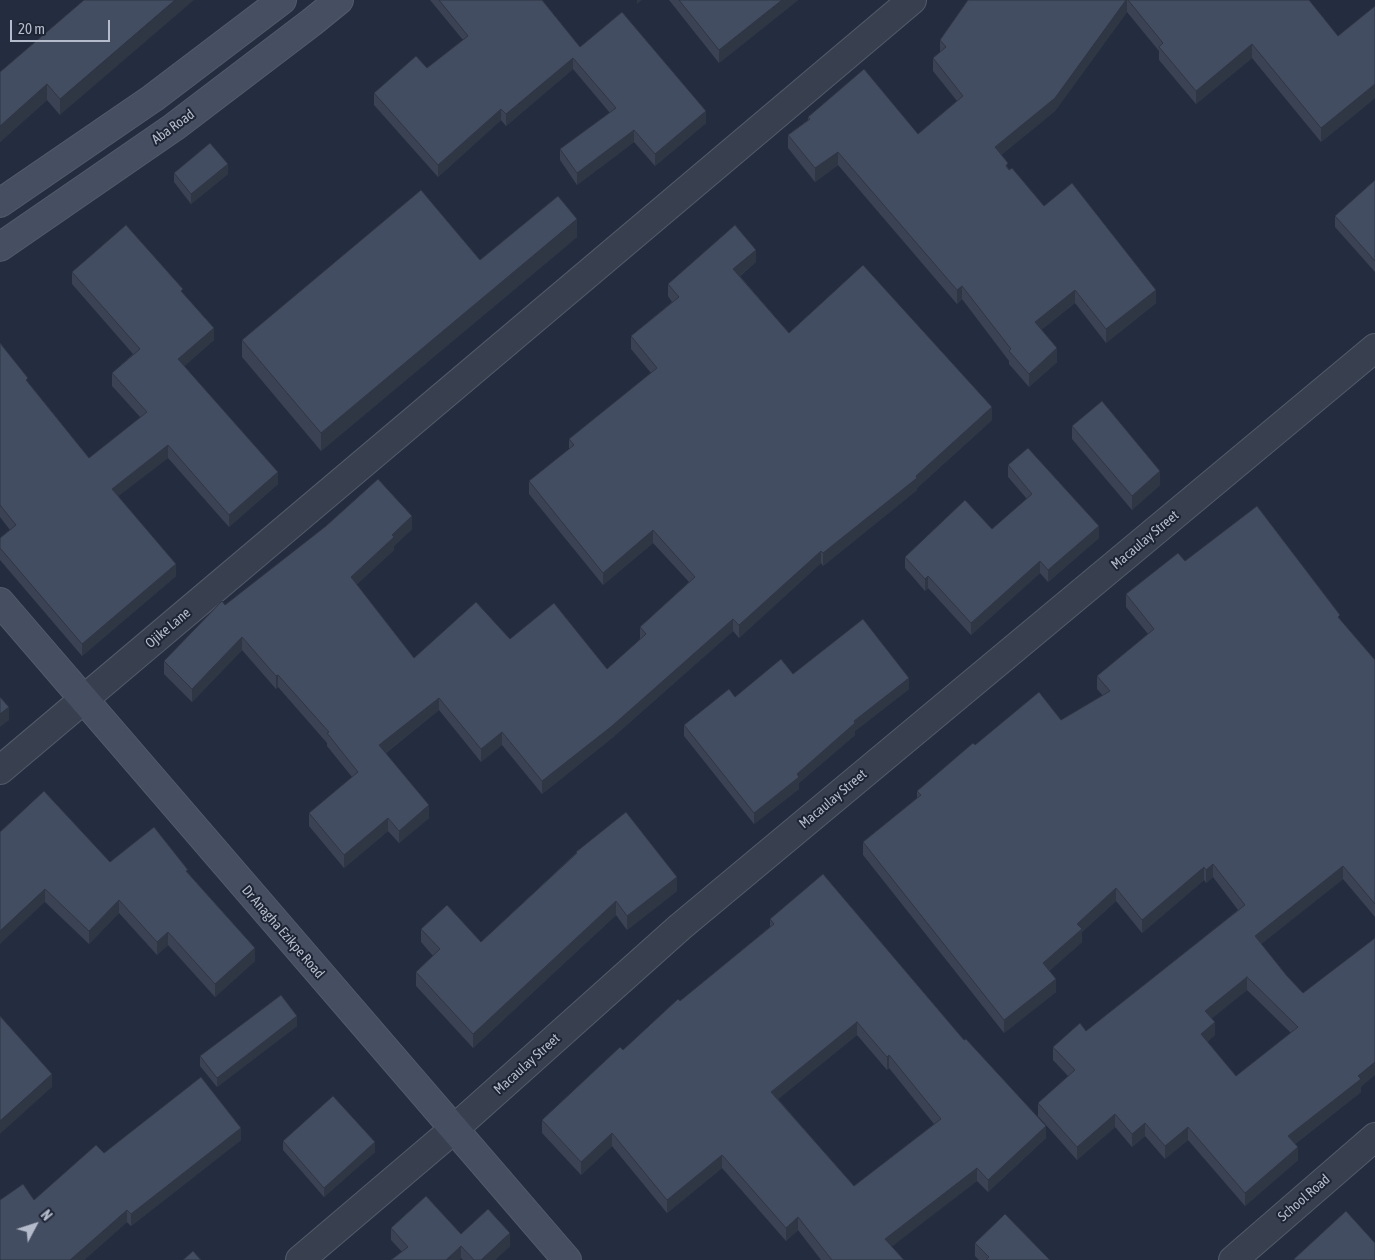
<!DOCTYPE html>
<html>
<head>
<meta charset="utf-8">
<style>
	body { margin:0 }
	#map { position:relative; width:1375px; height:1260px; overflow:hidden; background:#242d3f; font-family:"Asap Condensed",sans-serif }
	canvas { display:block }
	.north { position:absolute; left:10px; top:1200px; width:50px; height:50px; -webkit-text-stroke:4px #1d2534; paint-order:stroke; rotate:50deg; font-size:14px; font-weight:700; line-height:20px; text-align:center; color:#b4bbca }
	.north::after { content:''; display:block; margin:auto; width:18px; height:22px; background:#b4bbca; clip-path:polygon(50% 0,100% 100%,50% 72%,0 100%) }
	.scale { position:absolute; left:10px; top:20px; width:100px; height:22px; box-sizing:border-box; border:2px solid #b4bbca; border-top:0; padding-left:6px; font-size:15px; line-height:18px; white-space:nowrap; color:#b4bbca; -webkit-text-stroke:4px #1d2534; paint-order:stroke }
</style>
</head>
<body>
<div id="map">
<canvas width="1375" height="1260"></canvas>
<div class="north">N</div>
<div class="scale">20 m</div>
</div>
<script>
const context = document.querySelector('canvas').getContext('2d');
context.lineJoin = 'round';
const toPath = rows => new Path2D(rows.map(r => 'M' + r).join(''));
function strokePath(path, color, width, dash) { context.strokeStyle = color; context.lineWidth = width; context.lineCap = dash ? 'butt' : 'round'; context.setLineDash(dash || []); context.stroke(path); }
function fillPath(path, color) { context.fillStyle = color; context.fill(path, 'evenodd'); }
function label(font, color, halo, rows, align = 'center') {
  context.font = font + ' "Asap Condensed",sans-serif'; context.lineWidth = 4; context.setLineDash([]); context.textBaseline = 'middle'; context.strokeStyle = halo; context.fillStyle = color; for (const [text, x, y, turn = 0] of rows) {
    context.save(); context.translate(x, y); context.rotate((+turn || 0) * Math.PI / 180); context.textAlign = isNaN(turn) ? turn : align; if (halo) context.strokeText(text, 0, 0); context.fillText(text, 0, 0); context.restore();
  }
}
const street = toPath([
	[0,770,912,0],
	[300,1260,454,1129,680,927,1375,348],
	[1233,1260,1375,1137]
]);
const secondary = toPath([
	[0,203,153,98,282,0],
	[0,247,174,127,312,22,339,0],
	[0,602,567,1260]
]);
const wall = toPath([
	[84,0,60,115,47,100,0,142,0,72],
	[430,0,542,0,580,47,706,123,655,166,634,142,577,185,560,160,560,149,610,113,573,69,506,126,501,120,438,177,374,105,374,93,427,68,463,40],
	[669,0,798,0,719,63],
	[968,0,1309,0,1338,36,1375,6,1375,98,1321,142,1252,58,1196,104,1159,60,1159,51,1127,12,1055,111,1001,155,1008,168,1044,206,1156,303,1106,343,1075,303,1041,330,1057,362,1029,387,1009,364,1009,361,962,299,957,304,838,165,815,182,788,148,788,135,808,120,808,117,918,134,957,101,933,71,933,58,940,52,940,40],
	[174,173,228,174,191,204,174,182],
	[1375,180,1375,272,1335,227,1335,216],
	[577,237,321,451,242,357,242,340,480,260],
	[756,262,740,276,789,333,992,420,917,488,917,490,823,566,821,563,739,638,733,631,612,738,542,794,502,745,481,762,439,710,386,753,429,818,399,843,388,831,344,868,309,826,309,813,352,777,327,746,327,743,278,687,276,689,242,650,192,702,164,674,164,661,225,605,412,529,394,546,394,550,356,585,414,658,510,639,607,669,640,640,640,627,689,582,653,543,603,585,529,494,529,481,569,449,569,439,651,373,631,349,631,336,672,302,668,296,668,284],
	[72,272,183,294,214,340,184,366,278,484,229,527,168,458,118,496,176,576,82,656,0,560,0,538,10,530,0,517,0,343,28,382,89,458,141,418,112,386,112,373,133,354,72,284],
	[1072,426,1160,485,1132,510,1072,439],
	[1008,465,1099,538,1048,582,1040,573,971,635,928,588,925,591,905,568,905,557,992,529,1027,499,1008,477],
	[1185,561,1340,620,1375,660,1375,917,1343,879,1261,944,1361,1087,1361,1092,1295,1144,1298,1160,1245,1206,1188,1140,1165,1159,1145,1136,1132,1147,1115,1127,1077,1160,1038,1116,1038,1103,1068,1076,1053,1060,1053,1047,1086,1031,1238,910,1213,877,1206,883,1204,880,1142,933,1116,901,1082,932,1082,942,1049,971,1056,992,1004,1033,863,855,863,842,917,798,917,791,975,745,1061,720,1103,696,1097,689,1097,676,1148,634,1126,607,1126,594],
	[1247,990,1291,1033,1236,1076,1207,1042,1215,1035,1212,1018],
	[793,674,909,689,855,731,855,735,799,783,799,789,754,824,684,736,684,725,735,697],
	[0,832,110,862,188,873,255,961,215,997,168,945,157,955,119,913,89,944,45,902],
	[576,852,677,891,627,930,616,915,473,1048,416,986,416,972,433,956,421,942,421,929,481,942,576,853],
	[770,919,1046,1138,988,1192,977,1181,891,1246,904,1260,821,1260,798,1230,786,1241,722,1168,667,1213,612,1146,581,1175,542,1133,542,1120,680,1001,770,927],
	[857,1035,887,1070,889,1068,934,1124,854,1186,778,1099],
	[297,1026,217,1087,200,1066,200,1056],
	[241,1140,131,1226,127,1222,84,1260,0,1260,34,1200,104,1153],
	[283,1141,375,1152,324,1197,283,1150],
	[391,1228,461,1234,510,1246,495,1260,463,1260,461,1258,402,1252,391,1240],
	[975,1243,1050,1260,979,1260,975,1256]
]);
const shadedWall = toPath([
	[175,0,194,0,60,115,60,99],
	[637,0,642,0,637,4],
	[782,0,798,0,719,63,719,50],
	[1126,0,1127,0,1127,12,1055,111,995,160,995,147],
	[1252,44,1252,58,1196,104,1196,91],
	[573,58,573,69,506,126,506,114],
	[47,84,47,100,0,142,0,126],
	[1375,84,1375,98,1321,142,1321,128],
	[501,109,501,120,438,177,438,165],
	[706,111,706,123,655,166,655,154],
	[634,130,634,142,577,185,577,173],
	[838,152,838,165,815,182,815,168],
	[228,164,228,174,191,204,191,194],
	[577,219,577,237,321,451,321,433],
	[756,250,756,262,733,281,733,269],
	[962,286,962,299,957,304,957,290],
	[1075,290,1075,303,1035,335,1035,322],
	[1156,290,1156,303,1106,343,1106,329],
	[214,328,214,340,178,372,178,359],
	[1057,348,1057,362,1029,387,1029,374],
	[992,407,992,420,917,488,917,490,823,566,823,553,916,476],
	[168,445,168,458,112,501,112,489],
	[1160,471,1160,485,1132,510,1132,496],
	[278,472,278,484,229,527,229,515],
	[412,516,412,529,394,546,394,550,351,590,351,577,392,535],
	[1099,526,1099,538,1048,582,1048,570],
	[653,530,653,543,603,585,603,573],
	[821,551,821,563,739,638,739,625],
	[1040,561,1040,573,971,635,971,623],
	[176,564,176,576,82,656,82,644],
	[928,576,928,588,925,591,925,579],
	[733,619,733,631,612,738,542,794,542,781],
	[242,637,242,650,192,702,192,689],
	[278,675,278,687,276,689,276,676],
	[909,678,909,689,855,731,855,735,799,783,799,789,754,824,754,813,854,721],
	[439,698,439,710,379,758,379,745],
	[9,707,9,720,0,727,0,714],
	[502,732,502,745,481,762,481,749],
	[429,805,429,818,399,843,399,831],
	[388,818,388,831,344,868,344,855],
	[1213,864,1213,877,1206,883,1206,870],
	[1343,866,1343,879,1255,949,1255,936],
	[1204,867,1204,880,1142,933,1142,920],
	[677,877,677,891,627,930,627,916],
	[1116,888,1116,901,1082,932,1082,942,1043,976,1043,963,1077,924],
	[45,889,45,902,0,944,0,931],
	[119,900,119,913,89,944,89,931],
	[616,901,616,915,473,1048,473,1034],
	[168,932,168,945,157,955,157,942],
	[255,948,255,961,215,997,215,984],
	[1247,977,1247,990,1205,1024,1205,1011],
	[1056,979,1056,992,1004,1033,1004,1020],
	[297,1016,297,1026,217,1087,217,1078],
	[857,1022,857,1035,771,1105,771,1092],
	[1215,1022,1215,1035,1201,1047,1201,1034],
	[889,1055,889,1068,887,1070,887,1057],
	[1375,1062,1375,1075,1361,1087,1361,1092,1288,1149,1288,1136,1358,1076],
	[52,1074,52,1087,0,1134,0,1121],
	[1115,1114,1115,1127,1077,1160,1077,1147],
	[1145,1123,1145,1136,1132,1147,1132,1134],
	[1046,1126,1046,1138,988,1192,988,1180],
	[1188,1127,1188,1140,1165,1159,1165,1146],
	[241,1128,241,1140,131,1226,131,1214],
	[612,1133,612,1146,581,1175,581,1162],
	[375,1142,375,1152,324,1197,324,1188],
	[1298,1147,1298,1160,1245,1206,1245,1193],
	[722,1155,722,1168,667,1213,667,1200],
	[977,1168,977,1181,885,1252,885,1239],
	[127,1210,127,1222,84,1260,70,1260],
	[798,1217,798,1230,786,1241,786,1228],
	[510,1233,510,1246,495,1260,481,1260],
	[461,1246,461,1258,460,1260,446,1260]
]);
const building = toPath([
	[84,0,175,0,60,99,47,84,0,126,0,72,84,0],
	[439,0,542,0,580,47,622,12,706,111,655,154,634,130,577,173,560,149,616,108,573,58,506,114,501,109,438,165,374,93,416,56,427,68,468,36,439,0],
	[679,0,782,0,719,50,679,0],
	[968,0,1126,0,1055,98,995,147,1008,163,1006,166,1009,170,1012,168,1044,206,1072,183,1156,290,1106,329,1075,290,1035,322,1057,348,1029,374,1009,351,1011,349,962,286,957,290,838,152,815,168,788,135,810,119,808,117,864,69,918,134,963,96,933,58,946,47,940,40,968,0],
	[1128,0,1309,0,1338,36,1375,6,1375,84,1321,128,1252,44,1196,91,1159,47,1163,43,1128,0],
	[210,143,228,164,191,194,174,173,210,143],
	[1375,180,1375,261,1335,216,1375,180],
	[421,190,480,260,558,196,577,219,321,433,242,340,421,190],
	[126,225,183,289,181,291,214,328,178,359,278,472,229,515,168,445,112,489,176,564,82,644,0,548,0,538,16,525,0,505,0,343,28,378,26,380,89,458,147,412,112,373,140,349,72,272,126,225],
	[735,225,756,250,733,269,789,333,863,265,992,407,916,476,917,478,823,553,821,551,739,625,733,619,612,726,542,781,502,732,481,749,439,698,379,745,429,805,399,831,388,818,344,855,309,813,358,772,327,733,329,732,278,675,276,676,242,637,192,689,164,661,222,601,225,605,326,526,378,479,412,516,392,535,394,537,351,577,414,658,476,602,510,639,554,603,607,669,646,634,640,627,695,577,653,530,603,573,529,481,574,445,569,439,657,368,631,336,679,297,668,284,735,225],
	[1102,401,1160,471,1132,496,1072,426,1102,401],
	[1028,448,1099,526,1048,570,1040,561,971,623,928,576,925,579,905,557,965,500,992,529,1032,494,1008,465,1028,448],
	[1257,506,1340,615,1338,617,1375,660,1375,904,1343,866,1255,936,1287,976,1303,993,1375,938,1375,1062,1358,1076,1361,1079,1288,1136,1298,1147,1245,1193,1188,1127,1165,1146,1145,1123,1132,1134,1115,1114,1077,1147,1038,1103,1075,1070,1053,1047,1080,1023,1086,1031,1245,905,1213,864,1206,870,1204,867,1142,920,1116,888,1077,924,1082,929,1043,963,1056,979,1004,1020,863,842,921,795,917,791,973,743,975,745,1039,692,1061,720,1110,691,1097,676,1154,629,1126,594,1178,553,1185,561,1257,506],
	[1247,977,1298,1027,1236,1076,1201,1034,1215,1022,1205,1011,1247,977],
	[863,619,909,678,854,721,855,723,797,774,799,777,754,813,684,725,729,689,735,697,781,659,793,674,863,619],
	[0,697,9,707,0,714,0,697],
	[44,791,110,862,154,827,188,870,186,871,255,948,215,984,168,932,157,942,119,900,89,931,45,889,0,931,0,832,44,791],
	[626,812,677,877,627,916,616,901,473,1034,416,972,440,949,421,929,447,905,481,942,577,853,576,852,626,812],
	[823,874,964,1040,966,1039,1046,1126,988,1180,977,1168,885,1239,904,1260,832,1260,798,1217,786,1228,722,1155,667,1200,612,1133,581,1162,542,1120,620,1047,623,1050,678,999,680,1001,774,924,770,919,823,874],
	[857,1022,887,1057,889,1055,941,1119,854,1186,771,1092,857,1022],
	[281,995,297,1016,217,1078,200,1056,281,995],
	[0,1016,52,1074,0,1121,0,1016],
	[201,1077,241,1128,131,1214,127,1210,70,1260,0,1260,0,1200,23,1184,34,1200,96,1145,104,1153,201,1077],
	[333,1096,375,1142,324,1188,283,1141,333,1096],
	[426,1196,461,1234,488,1209,510,1233,481,1260,474,1260,461,1246,446,1260,391,1260,408,1247,391,1228,426,1196],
	[1346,1211,1375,1243,1375,1260,1294,1260,1294,1259,1346,1211],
	[1005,1214,1050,1260,986,1260,989,1257,975,1243,1005,1214],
	[193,1251,201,1260,183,1260,193,1251]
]);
const streetNames = [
	["Aba Road",173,127,-36],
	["Macaulay Street",1145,540,-40],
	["Ojike Lane",168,628,-40],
	["Macaulay Street",833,799,-40],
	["Dr Anagha Ezikpe Road",283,932,49],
	["Macaulay Street",527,1064,-42],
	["School Road",1304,1198,-41]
];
strokePath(street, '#535b6a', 30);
strokePath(secondary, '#535b6a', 30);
strokePath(street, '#38404f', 28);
strokePath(secondary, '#464e62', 28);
fillPath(wall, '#3a4253');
fillPath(shadedWall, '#2f3644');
fillPath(building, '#434d61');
strokePath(building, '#2f3644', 1);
label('14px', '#b4bbca', '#1d2534', streetNames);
</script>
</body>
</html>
